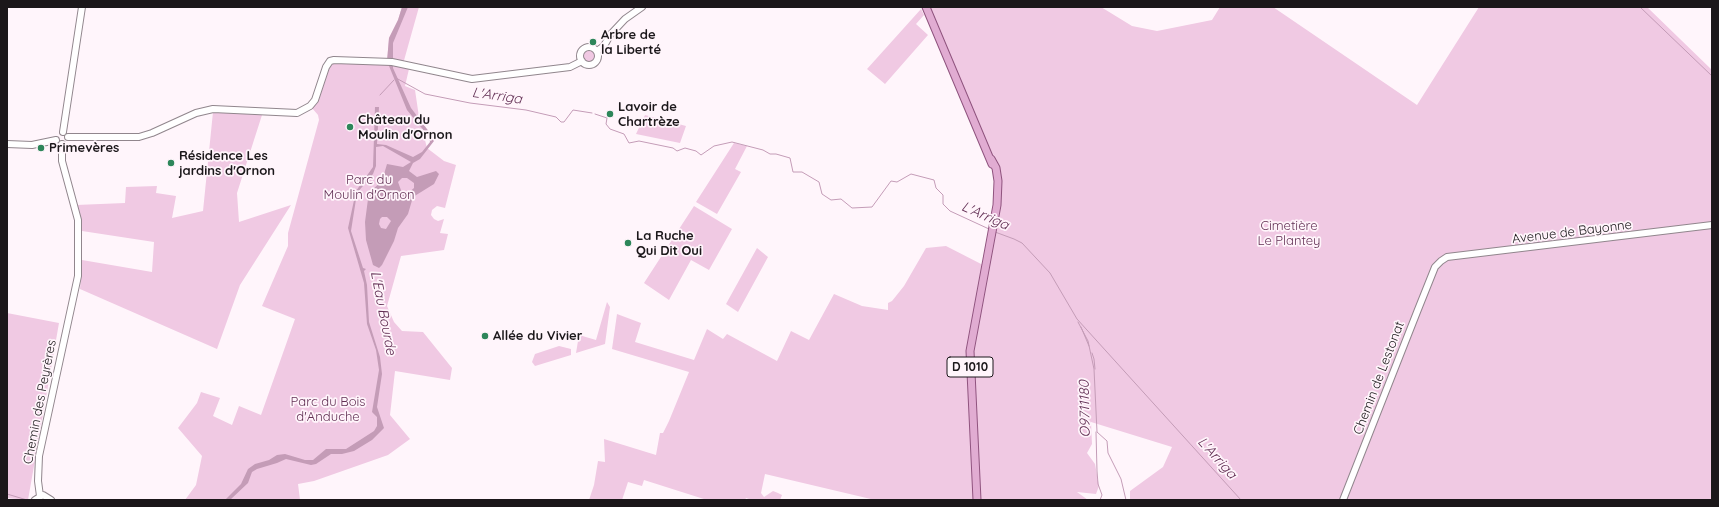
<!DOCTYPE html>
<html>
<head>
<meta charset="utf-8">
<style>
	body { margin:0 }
	#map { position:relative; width:1719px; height:507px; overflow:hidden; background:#fff5fb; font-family:Quicksand,sans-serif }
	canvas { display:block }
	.frame { position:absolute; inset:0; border:8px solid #1b171a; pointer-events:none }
</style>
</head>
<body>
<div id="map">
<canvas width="1719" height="507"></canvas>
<div class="frame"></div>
</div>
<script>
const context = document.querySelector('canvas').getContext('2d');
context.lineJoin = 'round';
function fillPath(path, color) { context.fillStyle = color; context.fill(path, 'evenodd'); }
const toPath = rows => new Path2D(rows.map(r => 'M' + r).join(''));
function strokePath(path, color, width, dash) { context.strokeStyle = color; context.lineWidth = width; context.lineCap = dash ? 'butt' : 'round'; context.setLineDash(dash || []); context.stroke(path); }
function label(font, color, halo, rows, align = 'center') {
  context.font = font + ' Quicksand,sans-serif'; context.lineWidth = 3.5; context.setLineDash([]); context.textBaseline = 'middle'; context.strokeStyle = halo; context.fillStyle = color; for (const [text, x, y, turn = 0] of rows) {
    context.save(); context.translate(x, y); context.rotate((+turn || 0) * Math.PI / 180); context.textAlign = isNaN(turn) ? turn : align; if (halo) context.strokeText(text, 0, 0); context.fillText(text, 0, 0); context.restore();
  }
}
const green = toPath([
	[402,7,419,7,403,64,409,69,405,86,415,90,419,117,427,148,444,161,456,165,445,208,437,206,432,210,431,215,434,219,438,221,444,219,440,233,448,234,444,250,401,256,387,306,394,322,402,331,423,332,452,368,450,380,395,371,390,415,410,439,388,455,314,481,298,484,300,500,185,500,196,485,202,456,178,428,197,403,201,392,220,398,213,416,232,425,239,406,261,415,295,319,262,306,288,246,288,233,319,120,318,115,312,108,330,61,387,62,389,38,398,20],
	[928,7,1101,7,1132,26,1157,31,1212,20,1220,7,1273,7,1417,105,1479,7,1647,7,1712,70,1712,500,1130,500,1130,491,1163,467,1172,447,1091,422,1092,444,1087,453,1095,464,1099,486,1096,494,1077,492,1088,500,875,500,765,474,761,493,764,497,773,491,778,493,782,495,780,500,752,500,746,498,745,500,707,500,644,480,642,486,628,482,622,500,589,500,594,485,598,461,605,462,604,439,656,455,660,433,663,433,669,421,689,372,612,349,617,314,641,323,635,342,694,360,707,329,723,339,727,334,777,361,791,331,809,340,834,294,862,306,888,310,888,303,892,301,904,286,926,248,946,246,985,266,996,210,998,169],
	[921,9,924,15,916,24,928,35,885,84,867,69],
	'583 56a6 6 0 1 1 12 0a6 6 0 1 1-12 0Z',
	[213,112,262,115,237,193,239,222,291,205,240,285,217,349,80,289,82,260,152,272,154,242,82,231,76,205,125,203,126,187,157,186,156,193,176,196,172,218,203,211],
	[645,115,686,126,680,143,636,134],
	[734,143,747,146,735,169,741,172,717,214,696,202],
	[694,206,732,229,709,270,691,260,669,300,644,283],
	[757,248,768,257,738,312,726,304],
	[607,302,610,307,605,344,576,353,579,335,596,340],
	[7,313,59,323,28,500,7,498],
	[559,346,571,349,571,355,535,366,532,362,535,354]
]);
const water = toPath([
	[402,7,408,7,393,43,393,68,411,108,430,133,434,141,420,159,413,163,409,171,417,177,436,171,439,174,434,184,413,197,408,214,398,228,394,241,382,265,379,268,373,265,366,240,365,222,368,199,372,190,382,181,387,164,403,167,411,162,383,146,376,147,376,166,373,174,357,193,351,231,363,268,366,269,364,271,367,285,369,322,380,357,382,374,377,407,384,428,372,440,354,451,342,454,331,454,316,464,311,465,286,459,277,463,257,469,252,472,248,483,230,500,225,500,241,484,248,469,255,464,269,460,277,455,285,454,305,460,313,460,326,449,346,449,374,431,377,426,377,417,372,412,379,370,376,350,367,324,364,283,348,228,356,191,373,167,375,107,379,107,377,144,386,145,413,157,422,152,430,142,429,137,407,110,387,61,389,38,398,20],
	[402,178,407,178,414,183,414,188,407,194,402,193,398,182],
	[382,217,387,217,391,221,386,229,381,228,379,224,380,219]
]);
const stream = toPath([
	[1538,7,1540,7],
	[1640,7,1712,76],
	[396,78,425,94,470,103,526,110,556,117,561,122,564,122,573,110,592,113],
	[380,95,394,80],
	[595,114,607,118,606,124,610,129,624,134,629,143,639,141,673,148,677,151,685,148,696,151,701,155,714,146,732,142,763,150,770,154,776,154,790,158,793,172,802,172,819,182,822,194,831,200,841,199,852,208,872,207,891,181,897,182,911,174,934,180,936,188,943,195,943,204,950,211,989,229],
	[995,232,1014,239,1022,243,1050,273,1077,319,1241,500],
	[1078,322,1088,341,1094,369,1097,432,1107,441,1108,453,1121,479,1126,500],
	[1081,327,1089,346],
	[1092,353,1094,359,1095,369],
	[1096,432,1097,471,1098,484,1102,495,1100,500],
	[7,494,27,500]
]);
const secondary = toPath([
	'580 56a9 9 0 1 1 18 0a9 9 0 1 1-18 0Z',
	[597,51,604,46,610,35,625,19,642,7],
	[63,132,82,7],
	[68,137,139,137,152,133,196,113,213,109,297,113,310,106,315,100,326,67,330,61,334,60,392,62,472,79,570,67,582,61],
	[7,144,32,145,56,140],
	[40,496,38,481,39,456,78,276,78,220,62,161,62,144],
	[35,500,43,495,51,500],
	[1343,500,1417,312,1435,267,1441,261,1447,257,1712,225]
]);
const primary = toPath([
	[926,7,992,164],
	[977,500,970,351,997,205,998,181,996,168,991,159]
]);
const markers = [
	[593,42,4,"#2d865a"],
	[610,114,4,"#2d865a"],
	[350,127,4,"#2d865a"],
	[41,148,4,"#2d865a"],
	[171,163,4,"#2d865a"],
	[628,243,4,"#2d865a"],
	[485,336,4,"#2d865a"]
];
const shields = [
	[970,367,46]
];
const shieldNames = [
	["D 1010",970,367]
];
const poiNames = [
	["Arbre de",601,35],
	["la Liberté",601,50],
	["Lavoir de",618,107],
	["Chartrèze",618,122],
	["Château du",358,120],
	["Moulin d'Ornon",358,135],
	["Primevères",49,148],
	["Résidence Les",179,156],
	["jardins d'Ornon",179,171],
	["La Ruche",636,236],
	["Qui Dit Oui",636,251],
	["Allée du Vivier",493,336]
];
const parkNames = [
	["Parc du",369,180],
	["Moulin d'Ornon",369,195],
	["Cimetière",1289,226],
	["Le Plantey",1289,241],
	["Parc du Bois",328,402],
	["d'Anduche",328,417]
];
const streetNames = [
	["Avenue de Bayonne",1572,232,-7],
	["Chemin de Lestonat",1379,378,-69],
	["Chemin des Peyrères",40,402,-79]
];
const waterNames = [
	["L'Arriga",497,96,8],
	["L'Arriga",985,216,24],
	["L'Eau Bourde",383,313,79],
	["O9711180",1085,409,-91],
	["L'Arriga",1217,458,48]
];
fillPath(green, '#f0c9e3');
fillPath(water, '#c49cb7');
strokePath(stream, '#c49cb7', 1);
strokePath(secondary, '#91868d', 8);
strokePath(primary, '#8f537e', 9);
strokePath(secondary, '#fff', 6);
strokePath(primary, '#e1acd2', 7);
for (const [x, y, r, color] of markers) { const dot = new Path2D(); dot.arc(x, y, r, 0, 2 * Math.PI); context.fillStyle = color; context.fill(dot); strokePath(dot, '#fff5fb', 1.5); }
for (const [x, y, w] of shields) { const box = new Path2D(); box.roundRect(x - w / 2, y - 10, w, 20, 3); context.fillStyle = '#fff5fb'; context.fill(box); strokePath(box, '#1b171a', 1); }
label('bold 12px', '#1b171a', null, shieldNames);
label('bold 13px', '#1b171a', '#fff5fb', poiNames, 'left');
label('13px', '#622f54', '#fff5fb', parkNames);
label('13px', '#1b171a', '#fff5fb', streetNames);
label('italic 14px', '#633055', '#fff5fb', waterNames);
</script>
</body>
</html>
